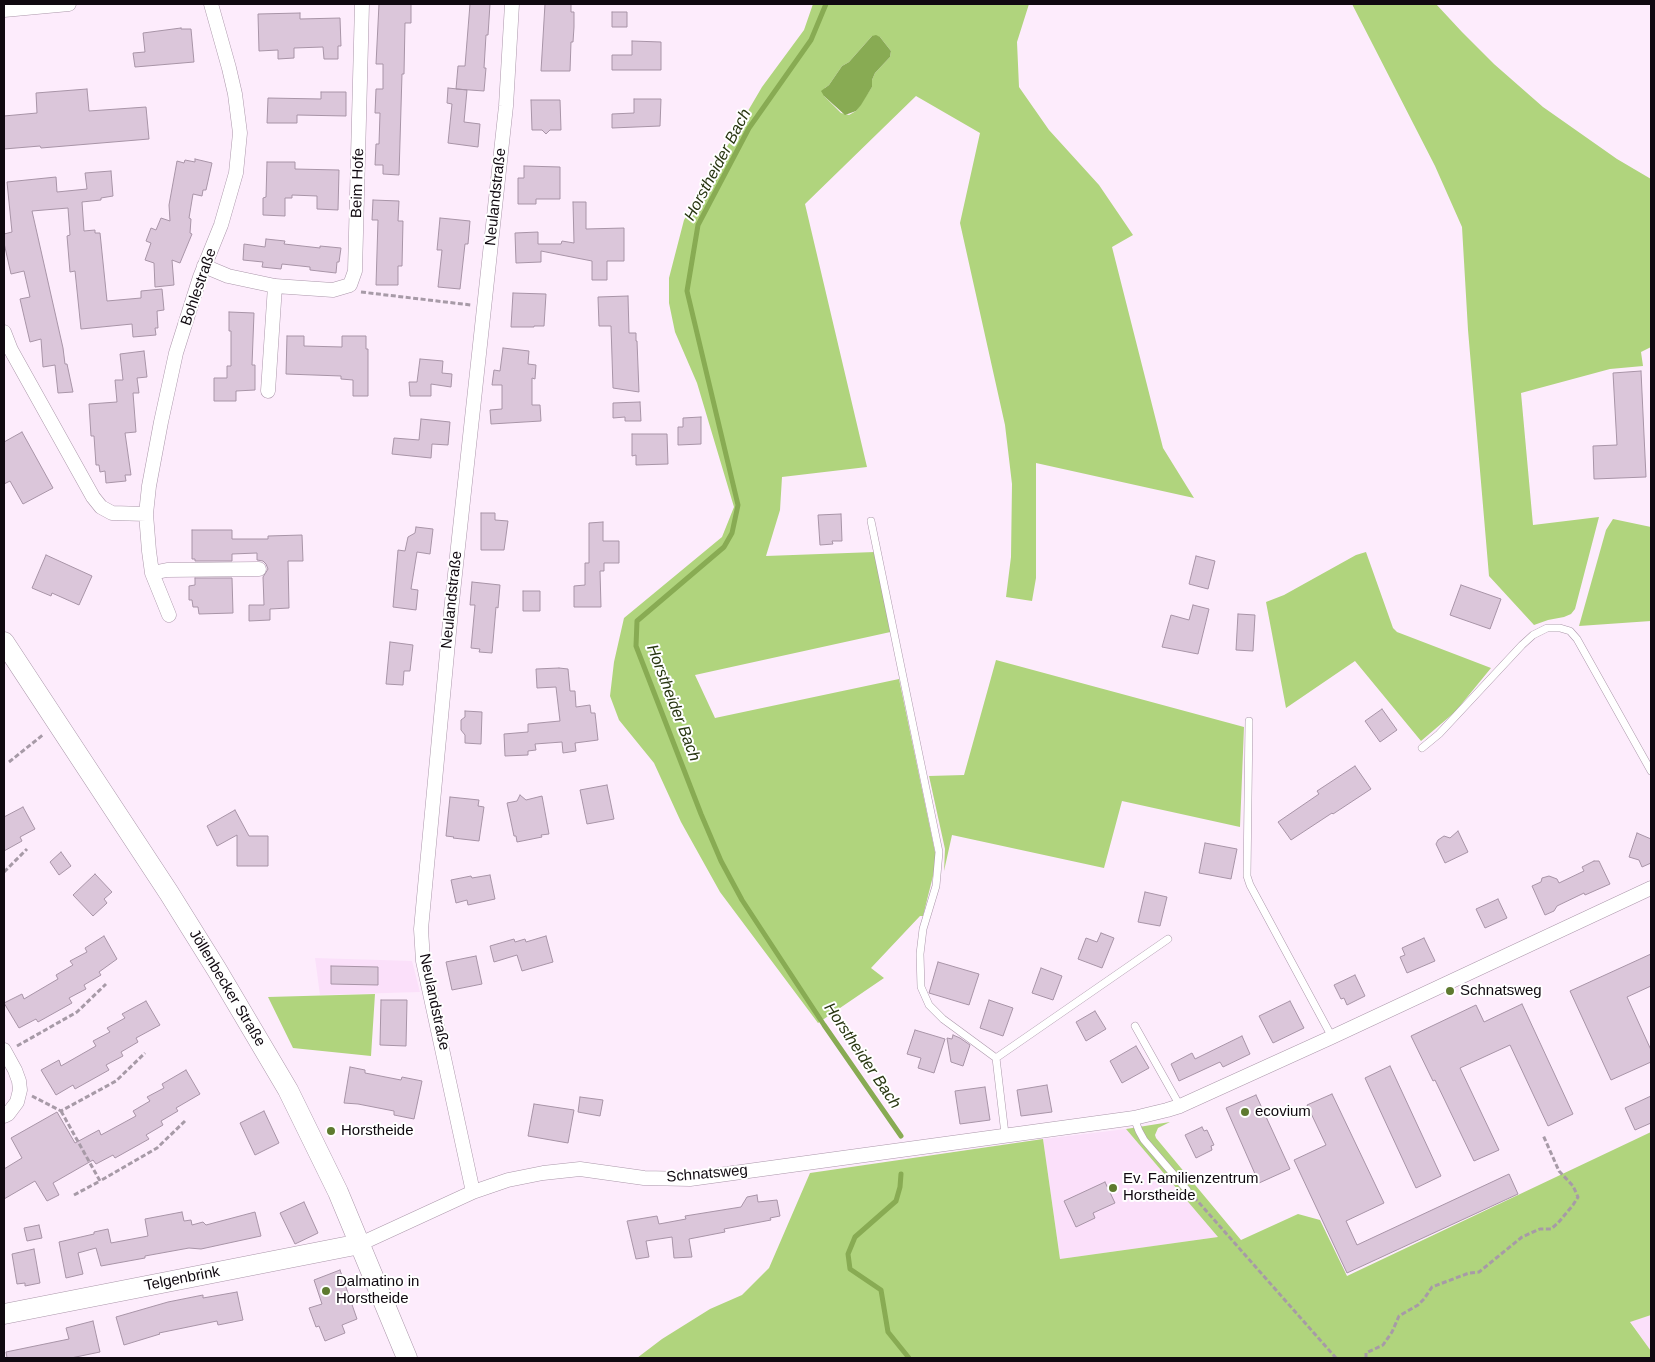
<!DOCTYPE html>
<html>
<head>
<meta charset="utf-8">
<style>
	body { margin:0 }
	#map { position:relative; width:1655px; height:1362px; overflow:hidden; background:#fdecfc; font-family:Helvetica,sans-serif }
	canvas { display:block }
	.frame { position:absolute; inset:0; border:5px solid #100910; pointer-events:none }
</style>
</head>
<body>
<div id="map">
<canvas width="1655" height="1362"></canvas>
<div class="frame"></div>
</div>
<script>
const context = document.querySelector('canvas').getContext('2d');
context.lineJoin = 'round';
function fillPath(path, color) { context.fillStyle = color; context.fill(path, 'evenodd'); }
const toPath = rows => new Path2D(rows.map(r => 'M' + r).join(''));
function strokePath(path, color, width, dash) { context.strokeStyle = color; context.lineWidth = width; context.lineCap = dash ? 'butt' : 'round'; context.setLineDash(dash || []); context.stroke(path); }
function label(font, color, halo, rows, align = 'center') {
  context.font = font + ' Helvetica,sans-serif'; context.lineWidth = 4; context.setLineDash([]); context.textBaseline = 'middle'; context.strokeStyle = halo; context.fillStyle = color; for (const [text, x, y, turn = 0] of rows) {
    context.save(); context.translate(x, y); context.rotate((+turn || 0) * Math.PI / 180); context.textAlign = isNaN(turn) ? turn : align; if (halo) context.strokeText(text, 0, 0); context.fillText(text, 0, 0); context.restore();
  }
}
const built = toPath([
	[315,958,412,961,420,992,320,995],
	[1126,1129,1219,1237,1060,1259,1043,1139],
	[1651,1315,1651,1351,1630,1321]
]);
const green = toPath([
	[813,4,1029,4,1017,42,1019,87,1049,130,1099,185,1133,235,1112,247,1163,448,1194,498,1036,463,1036,578,1032,601,1006,597,1011,557,1012,484,1005,425,960,223,980,133,916,96,805,204,867,467,782,477,780,510,766,556,875,552,895,631,695,675,715,718,899,679,935,852,935,868,923,916,920,916,871,968,884,978,818,1023,720,892,681,822,654,763,619,720,610,696,614,662,624,618,722,537,734,507,697,383,675,332,669,303,669,278,684,220,762,87,804,30],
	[872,36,880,37,891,51,890,57,875,73,872,80,872,87,856,111,849,115,841,113,824,96,825,88,829,85,842,66,849,62],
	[1352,4,1436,4,1462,32,1494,64,1543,107,1617,159,1651,179,1651,347,1641,352,1643,366,1610,369,1521,393,1533,525,1599,517,1575,609,1571,614,1564,617,1548,620,1534,625,1489,576,1468,330,1462,227,1435,166],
	[1613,519,1651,527,1651,621,1579,626,1606,530],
	[1366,552,1393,628,1397,632,1491,668,1455,712,1421,741,1355,661,1286,708,1266,602,1284,595,1356,555],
	[996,660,1244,727,1240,827,1122,801,1104,868,952,835,944,871,945,849,929,776,964,775],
	[375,994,371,1056,293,1048,268,997],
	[1170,1122,1158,1128,1155,1135,1156,1138,1241,1240,1298,1214,1320,1220,1347,1276,1651,1132,1651,1315,1630,1322,1651,1351,1651,1358,637,1358,662,1339,710,1309,742,1295,769,1268,810,1173,1043,1139,1060,1259,1218,1237,1126,1129]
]);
const water = toPath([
	[876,35,880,37,891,51,890,57,875,73,872,80,872,87,861,105,856,111,845,115,824,96,821,91,829,85,842,66,849,62,872,36]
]);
const stream = toPath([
	[826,4,811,40,749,128,698,225,687,291,738,505,732,533,724,547,637,621,636,646,701,814,721,861,742,900,824,1025,901,1136],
	[901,1174,900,1187,896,1201,855,1237,848,1254,850,1269,881,1290,888,1332,909,1358]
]);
const building = toPath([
	[379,4,411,4,411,23,405,23,404,74,402,74,399,175,383,174,383,165,375,165,376,144,379,144,380,113,375,113,376,89,383,89,383,64,376,64,379,4],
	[470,4,490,4,488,35,486,35,484,68,486,68,484,91,456,89,458,66,465,66,470,4],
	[545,4,571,4,571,12,574,12,574,27,573,42,571,42,570,71,541,71,545,4],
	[612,12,627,12,627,27,612,27,612,12],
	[300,13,300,19,340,18,341,46,338,46,338,59,324,59,323,47,294,48,294,58,278,59,278,50,259,51,258,14,300,13],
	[181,28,181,29,191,29,194,62,135,67,133,53,145,52,143,33,181,28],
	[632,41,661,42,661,70,612,70,612,55,632,55,632,41],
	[448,88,467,90,464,122,480,124,478,147,448,143,452,104,447,103,448,88],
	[87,89,89,111,146,107,149,139,41,148,40,146,4,149,4,116,37,113,36,93,87,89],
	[321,92,346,92,346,116,297,115,297,123,267,123,268,98,321,99,321,92],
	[634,99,661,99,660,126,612,128,612,114,634,113,634,99],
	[531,100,560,100,561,130,550,130,546,134,542,130,532,130,531,100],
	[195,159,212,163,206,190,203,190,202,196,193,194,189,218,191,219,190,233,192,234,180,263,172,260,174,285,155,287,154,263,145,260,151,243,146,241,151,228,156,230,161,218,170,221,169,205,177,161,184,163,185,160,195,162,195,159],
	[267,162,295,162,295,169,339,170,338,210,317,209,317,196,292,195,292,198,285,198,285,216,263,215,263,198,266,197,267,162],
	[524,166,560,167,560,199,536,199,536,204,518,204,518,178,524,178,524,166],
	[111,171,113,196,101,198,101,200,82,202,84,231,95,230,95,233,100,233,107,301,141,298,141,291,162,289,164,310,157,311,158,328,155,328,156,335,133,337,132,324,81,329,75,271,70,272,67,236,70,235,68,208,32,211,63,348,65,364,67,364,73,392,58,393,55,365,43,367,41,339,30,342,20,299,30,297,24,271,11,274,4,243,4,234,12,232,7,182,56,177,57,192,87,189,85,173,111,171],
	[373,200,399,201,398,221,403,221,402,266,398,266,398,285,376,285,378,220,372,220,373,200],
	[573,202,586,202,586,229,624,228,624,261,607,261,607,280,592,280,592,261,541,251,541,262,516,263,515,233,538,232,538,244,561,244,562,241,574,243,573,202],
	[440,218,470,221,468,244,465,244,460,289,438,287,442,250,437,250,440,218],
	[266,239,285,241,284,244,320,248,320,246,341,248,339,262,337,262,336,273,310,270,310,267,282,264,281,269,262,267,263,262,243,260,244,244,265,247,266,239],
	[513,293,546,294,544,326,534,326,534,327,511,327,513,293],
	[628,296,629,333,636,333,636,341,637,341,639,392,613,388,611,326,599,326,598,297,628,296],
	[229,312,254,313,252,365,255,365,255,390,236,391,236,401,214,401,214,378,227,378,227,366,231,366,231,331,229,331,229,312],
	[287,336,304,336,304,346,342,347,342,336,366,336,366,349,368,349,368,396,353,396,353,380,341,379,341,376,286,374,287,336],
	[503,348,529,351,528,364,536,365,535,379,532,378,532,405,540,405,541,421,491,424,490,410,502,409,502,385,492,385,494,370,500,371,503,348],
	[144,351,147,377,137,378,139,393,133,393,136,432,125,433,131,475,125,475,126,481,106,483,105,471,100,472,99,465,96,465,94,436,91,436,89,404,117,402,115,380,123,380,120,354,144,351],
	[420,359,443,361,442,373,452,374,451,387,431,384,431,396,410,396,409,382,417,382,420,359],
	[1641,371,1646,477,1594,479,1593,446,1617,445,1613,373,1641,371],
	[640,402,641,421,625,421,625,417,613,418,613,403,640,402],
	[701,417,701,444,678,445,678,427,683,427,683,418,701,417],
	[421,419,450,422,448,445,432,444,431,458,392,454,394,438,419,440,421,419],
	[22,432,53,488,23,504,10,481,4,484,4,442,22,432],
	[632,434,667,434,668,464,636,465,636,455,632,456,632,434],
	[481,513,495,513,495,520,508,521,504,550,481,550,481,513],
	[841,514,842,541,832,541,833,544,820,545,818,515,841,514],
	[603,522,603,541,619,541,619,563,604,563,604,571,600,571,601,607,574,607,574,586,585,585,585,563,589,563,589,523,603,522],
	[416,527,433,529,430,554,417,552,411,589,418,590,416,610,393,607,398,550,405,551,408,537,415,533,416,527],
	[192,530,232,530,232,539,268,539,268,536,302,535,303,561,288,561,289,608,270,609,270,620,249,621,249,605,264,605,263,577,268,569,266,564,263,561,257,560,257,553,232,554,232,561,195,561,195,559,192,559,192,530],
	[46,555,92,576,79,605,52,593,51,596,32,588,46,555],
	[1196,556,1215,561,1208,589,1189,584,1196,556],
	[195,578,232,578,233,613,199,614,198,607,193,607,192,600,189,600,189,586,195,585,195,578],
	[472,582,500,585,498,608,496,607,492,653,479,652,480,649,471,648,475,605,470,605,472,582],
	[1461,585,1501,599,1490,629,1450,615,1461,585],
	[523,591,540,591,540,611,523,611,523,591],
	[1193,605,1209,609,1198,654,1162,647,1171,615,1189,620,1193,605],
	[1238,614,1255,615,1253,651,1236,650,1238,614],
	[390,642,413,645,410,671,404,671,403,685,386,684,390,642],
	[559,668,568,669,570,691,575,691,576,707,590,705,591,713,595,713,598,740,575,743,576,751,563,753,562,742,535,744,536,750,528,751,528,755,505,756,504,734,528,732,528,724,560,721,556,687,537,688,536,669,559,668],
	[1382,709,1397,730,1380,742,1365,721,1382,709],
	[465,711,482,712,481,744,465,743,465,735,461,730,461,720,465,717,465,711],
	[1355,766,1371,789,1333,814,1332,813,1291,840,1278,822,1319,794,1317,791,1355,766],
	[607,785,614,819,587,824,580,790,607,785],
	[520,795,526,800,542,796,549,834,541,835,542,837,517,842,516,836,514,836,507,803,517,801,520,795],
	[450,797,479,800,478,806,484,807,479,841,453,838,454,837,446,836,450,797],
	[23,807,35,829,20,837,22,841,4,851,4,817,23,807],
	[235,810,249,836,268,836,268,866,237,866,237,835,217,846,207,826,235,810],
	[1458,831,1468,852,1445,863,1436,844,1438,840,1444,836,1450,838,1458,831],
	[1637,833,1651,839,1651,863,1642,867,1639,860,1629,857,1637,833],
	[1205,843,1237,849,1231,879,1199,873,1205,843],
	[61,852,71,866,59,875,50,862,61,852],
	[1594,861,1599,861,1610,884,1585,895,1584,893,1557,906,1554,911,1545,915,1532,886,1541,882,1542,878,1549,876,1557,879,1559,883,1584,871,1582,867,1594,861],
	[95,874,112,892,104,899,107,903,93,916,73,895,95,874],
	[490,875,495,899,468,905,467,900,456,903,451,880,471,876,472,878,490,875],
	[1145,892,1167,897,1160,926,1138,922,1145,892],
	[1498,899,1507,918,1485,928,1476,909,1498,899],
	[1101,933,1114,938,1102,968,1078,959,1086,938,1097,942,1101,933],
	[104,936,117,959,99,972,101,975,84,985,86,989,69,998,72,1003,38,1022,36,1019,19,1028,4,1003,22,994,24,999,58,979,56,975,73,965,70,961,87,952,85,948,104,936],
	[546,936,553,962,522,971,517,955,494,962,490,946,514,939,515,942,525,939,526,942,546,936],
	[1424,938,1435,961,1407,973,1400,957,1405,955,1402,948,1424,938],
	[1651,954,1651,986,1627,997,1651,1050,1651,1062,1611,1080,1570,991,1651,954],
	[476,956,482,984,452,990,446,962,476,956],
	[938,962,979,974,969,1005,929,993,938,962],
	[331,966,378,967,378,985,331,984,331,966],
	[1041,968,1062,976,1053,1000,1032,993,1041,968],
	[1355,975,1365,996,1347,1005,1344,998,1341,999,1334,985,1355,975],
	[381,1000,407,1000,406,1046,380,1045,381,1000],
	[989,1000,1013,1008,1003,1036,980,1028,989,1000],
	[146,1001,160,1025,136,1038,138,1042,121,1052,123,1056,106,1065,109,1070,75,1089,73,1085,56,1095,41,1070,59,1060,61,1066,96,1046,93,1041,110,1032,107,1028,125,1018,122,1014,146,1001],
	[1290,1001,1304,1028,1273,1043,1259,1016,1290,1001],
	[1522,1004,1573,1114,1548,1126,1510,1045,1460,1068,1499,1150,1474,1161,1435,1080,1433,1081,1411,1036,1476,1005,1484,1022,1522,1004],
	[1095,1011,1106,1029,1086,1041,1076,1022,1095,1011],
	[915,1030,945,1039,934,1073,918,1068,921,1058,907,1054,915,1030],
	[953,1035,960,1038,970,1045,963,1066,951,1062,947,1038,952,1039,953,1035],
	[1242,1036,1250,1054,1223,1067,1220,1062,1179,1081,1171,1064,1192,1053,1195,1059,1242,1036],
	[1136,1046,1149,1068,1122,1083,1110,1061,1136,1046],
	[1390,1066,1441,1176,1416,1188,1365,1078,1390,1066],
	[350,1067,365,1070,365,1073,401,1080,402,1077,422,1081,414,1119,394,1115,394,1111,358,1104,344,1103,350,1067],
	[186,1070,200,1094,176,1108,178,1111,161,1121,163,1125,146,1135,149,1139,115,1158,113,1155,96,1164,93,1160,53,1183,59,1195,47,1201,35,1181,4,1199,4,1169,22,1158,11,1138,57,1112,75,1143,99,1130,101,1135,136,1116,133,1111,150,1101,147,1097,164,1088,162,1084,186,1070],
	[1047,1085,1052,1112,1021,1116,1017,1090,1047,1085],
	[985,1087,990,1120,960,1124,955,1091,985,1087],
	[1332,1094,1384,1203,1346,1221,1357,1245,1509,1174,1518,1194,1347,1273,1294,1160,1326,1145,1307,1105,1332,1094],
	[1256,1095,1290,1169,1259,1183,1226,1108,1256,1095],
	[1651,1096,1651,1123,1635,1130,1625,1108,1651,1096],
	[580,1097,603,1100,600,1116,578,1112,580,1097],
	[534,1104,574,1110,568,1143,528,1136,534,1104],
	[264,1111,279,1143,255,1155,240,1123,264,1111],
	[1202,1127,1204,1131,1207,1130,1214,1145,1211,1146,1212,1150,1196,1158,1185,1135,1202,1127],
	[1105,1182,1115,1203,1093,1213,1095,1218,1076,1227,1064,1201,1105,1182],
	[757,1195,758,1202,777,1200,780,1216,770,1218,771,1220,724,1229,725,1232,689,1239,692,1257,674,1258,672,1237,646,1241,649,1257,636,1259,627,1221,657,1216,659,1224,686,1219,685,1216,741,1207,747,1197,757,1195],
	[304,1202,318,1233,295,1244,280,1213,304,1202],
	[182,1212,184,1221,191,1220,192,1225,203,1222,206,1225,255,1212,261,1236,201,1249,189,1248,145,1256,145,1258,101,1266,96,1248,78,1253,83,1274,66,1278,59,1242,94,1234,94,1232,108,1229,111,1243,148,1236,145,1219,182,1212],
	[39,1225,42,1238,27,1241,24,1228,39,1225],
	[34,1249,40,1283,25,1286,25,1283,17,1284,12,1254,34,1249],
	[340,1270,357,1319,342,1325,345,1333,325,1341,319,1326,316,1327,309,1308,322,1304,314,1280,340,1270],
	[237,1292,243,1320,218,1325,217,1321,159,1333,160,1334,124,1345,116,1317,168,1302,203,1295,203,1298,237,1292],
	[93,1321,100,1352,71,1358,7,1358,6,1352,69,1339,66,1328,93,1321]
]);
const path = toPath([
	[361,292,471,305],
	[9,762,44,734],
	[4,872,27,849],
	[17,1046,77,1012,106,984],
	[32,1096,61,1111,116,1081,145,1053],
	[61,1111,100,1181,157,1148,185,1121],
	[74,1195,100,1181],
	[1194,1197,1336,1358],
	[1366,1358,1366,1353,1383,1345,1392,1332,1399,1316,1418,1305,1424,1299,1432,1287,1469,1273,1479,1272,1522,1237,1540,1229,1551,1229,1558,1223,1573,1205,1578,1197,1573,1186,1559,1171,1543,1135]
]);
const lane = toPath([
	[871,521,939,852,936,886,923,929,920,954,921,987,929,1005,943,1019,996,1058,1005,1134],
	[1249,721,1247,876,1250,885,1332,1037],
	[1422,748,1439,734,1522,645,1533,635,1547,628,1560,628,1570,631,1577,639,1651,771],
	[1135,1026,1180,1106],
	[996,1058,1168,939],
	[1134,1118,1139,1131,1144,1140,1187,1190]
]);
const street = toPath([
	[4,10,69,4],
	[204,266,228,276,275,286,333,290,350,285,355,271,362,4],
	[4,332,11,350,93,497,101,507,112,513,146,514],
	[268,391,275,286],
	[152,573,167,570,259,569],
	[169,615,152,573,149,551,146,514,149,486,161,422,176,353,200,277,221,225,236,173,240,133,235,94,229,68,211,4],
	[4,1050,15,1070,19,1081,20,1090,17,1102,8,1114,4,1116],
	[473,1192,423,961,421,929,451,611,506,106,512,4],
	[360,1244,473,1192,508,1180,543,1173,580,1169,644,1178,690,1179,1134,1118,1167,1110,1180,1106,1332,1037,1651,888]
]);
const secondary = toPath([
	[4,642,169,893,217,970,288,1090,338,1192,407,1358],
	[4,1314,360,1244]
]);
const markers = [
	[1450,991,5,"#5e7a2f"],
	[1245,1112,5,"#5e7a2f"],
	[331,1131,5,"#5e7a2f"],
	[1113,1188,5,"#5e7a2f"],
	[326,1291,5,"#5e7a2f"]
];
const streetNames = [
	["Beim Hofe",358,183,-88],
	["Neulandstraße",496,197,-84],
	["Bohlestraße",199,287,-71],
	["Neulandstraße",452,600,-84],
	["Jöllenbecker Straße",227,988,59],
	["Neulandstraße",434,1002,78],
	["Schnatsweg",707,1174,-5],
	["Telgenbrink",182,1279,-11]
];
const poiNames = [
	["Schnatsweg",1460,991],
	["ecovium",1255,1112],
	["Horstheide",341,1131],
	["Ev. Familienzentrum",1123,1179],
	["Horstheide",1123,1196],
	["Dalmatino in",336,1282],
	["Horstheide",336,1299]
];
const waterNames = [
	["Horstheider Bach",718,165,-62],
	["Horstheider Bach",673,703,69],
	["Horstheider Bach",862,1056,56]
];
fillPath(built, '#fbe0fa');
fillPath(green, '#b0d47d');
fillPath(water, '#88ab53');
strokePath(stream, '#88ab53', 5);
fillPath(building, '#dbc6da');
strokePath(building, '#a894a7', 1);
strokePath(lane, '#ab97aa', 8);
strokePath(street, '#ab97aa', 15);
strokePath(secondary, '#ab97aa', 21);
strokePath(path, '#a79aa7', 3, [5, 2.5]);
strokePath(lane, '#fff', 7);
strokePath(street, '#fff', 14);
strokePath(secondary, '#fff', 20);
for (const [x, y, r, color] of markers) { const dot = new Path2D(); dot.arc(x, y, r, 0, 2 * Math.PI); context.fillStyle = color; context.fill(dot); strokePath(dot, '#fff', 2); }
label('15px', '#100910', '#fff', streetNames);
label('15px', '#100910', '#fff', poiNames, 'left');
label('italic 16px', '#283611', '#fff', waterNames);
</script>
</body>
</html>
